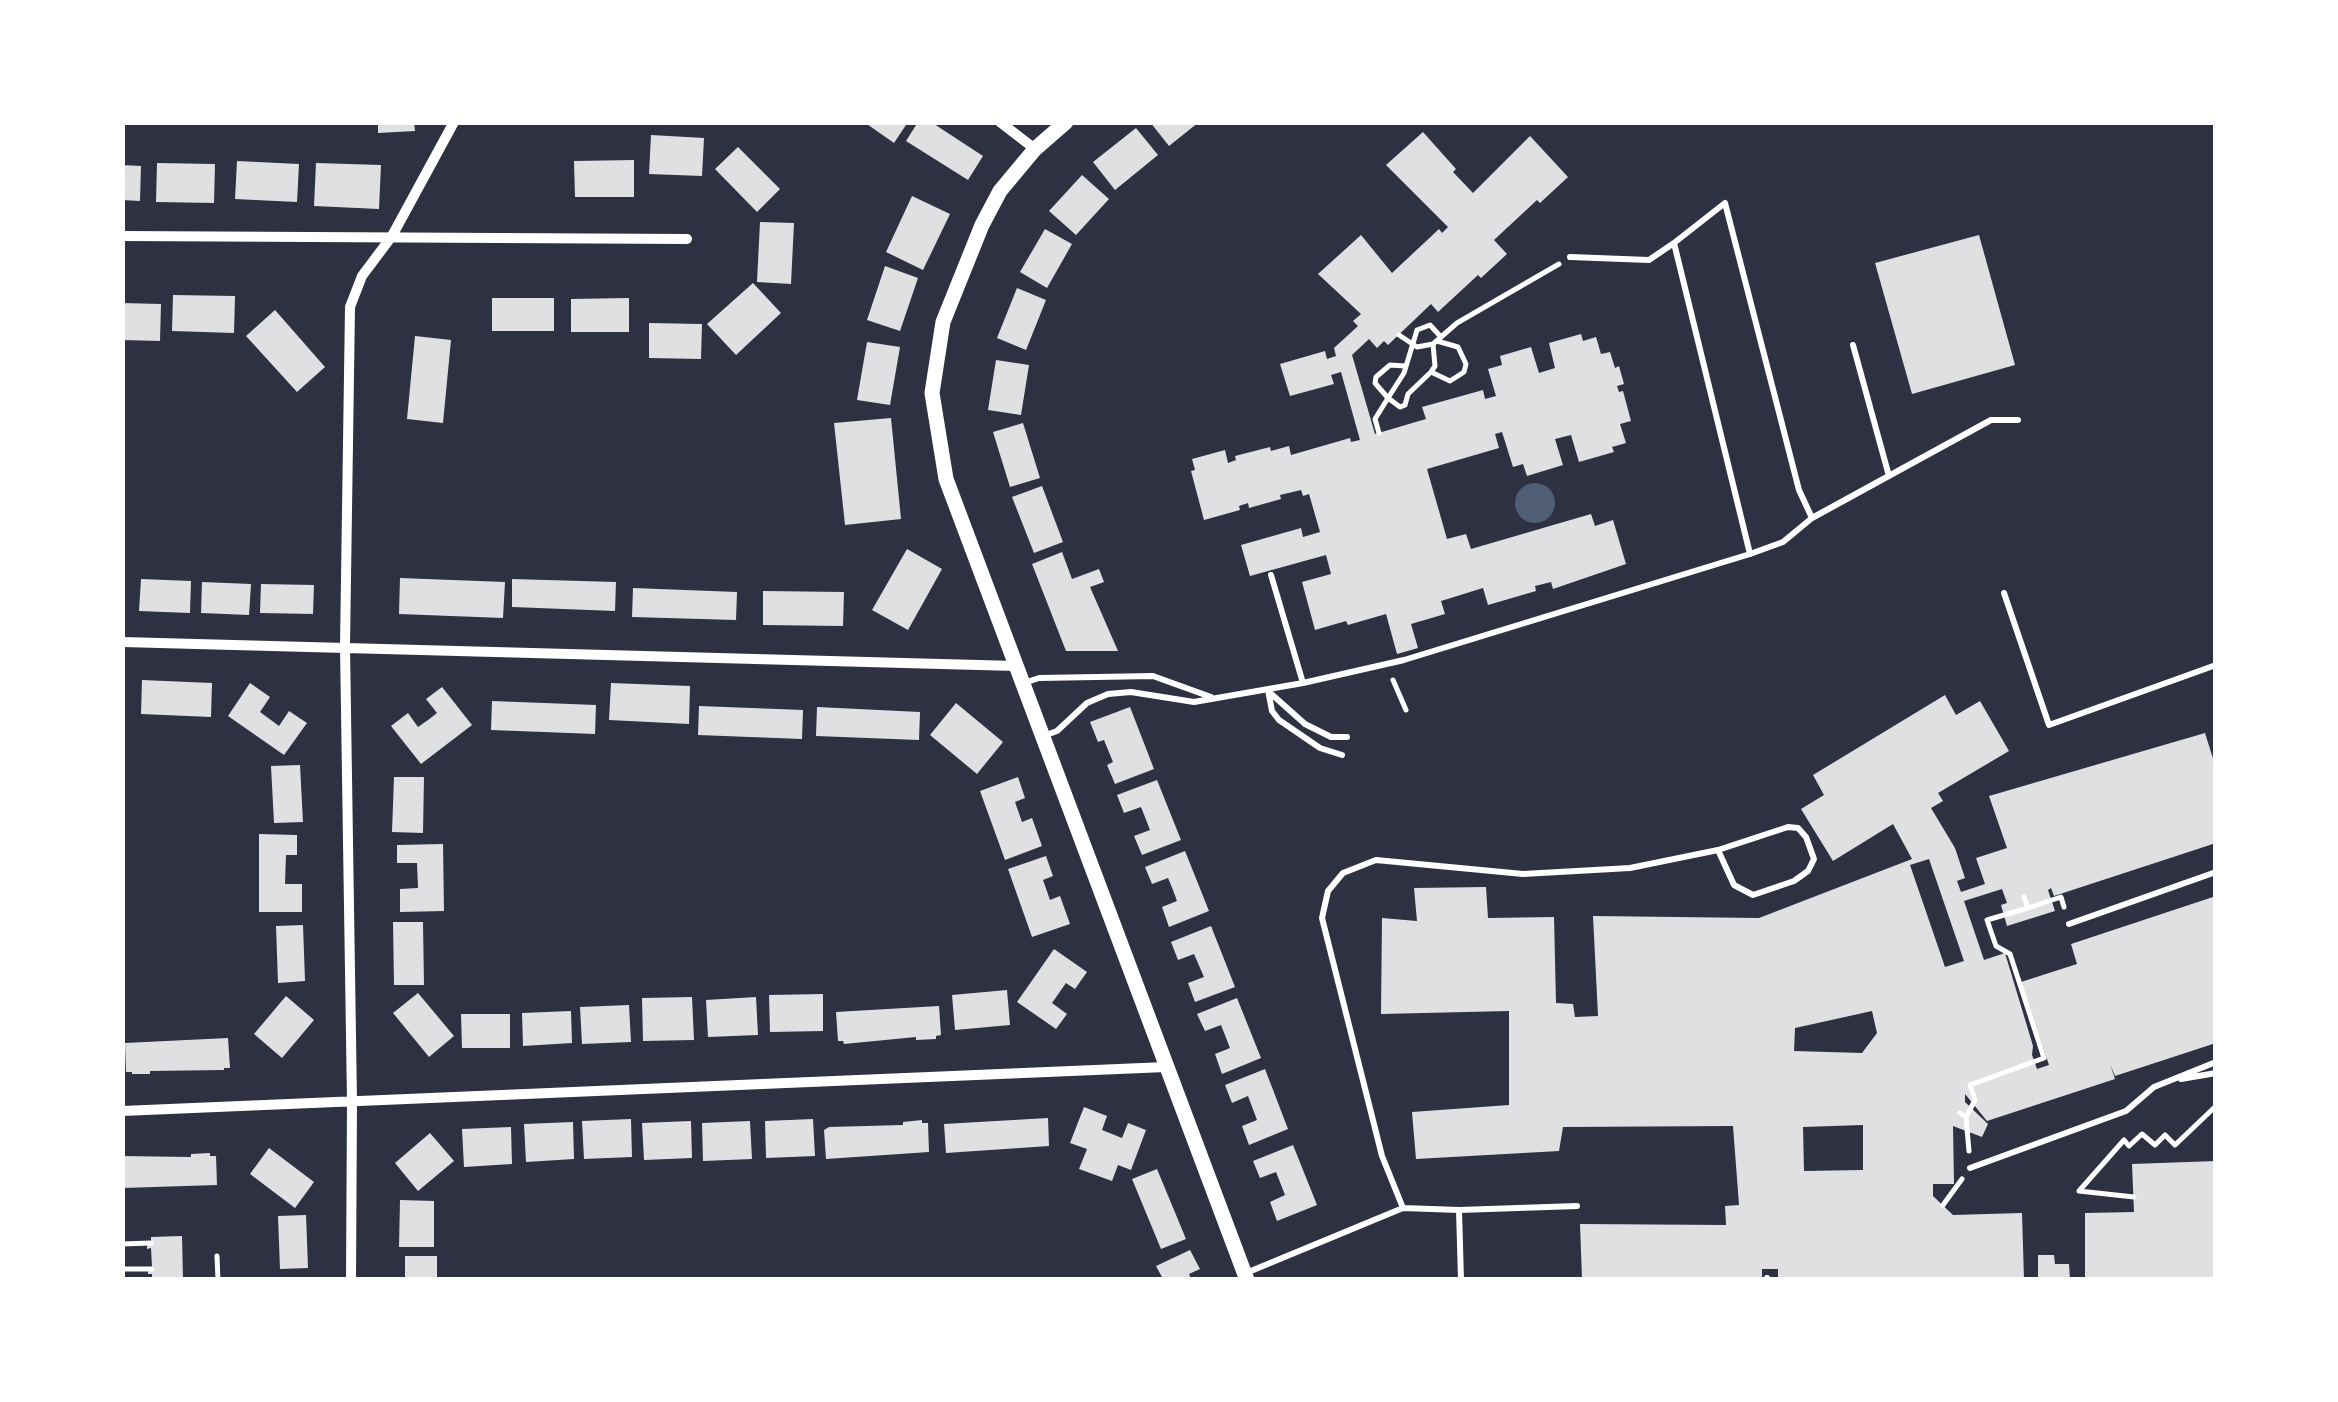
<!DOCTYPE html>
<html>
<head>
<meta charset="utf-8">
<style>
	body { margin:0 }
	#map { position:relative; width:2338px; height:1402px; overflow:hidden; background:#2d3142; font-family:"DM Sans",sans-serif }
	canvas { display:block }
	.frame { position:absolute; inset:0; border:125px solid #fff; pointer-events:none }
</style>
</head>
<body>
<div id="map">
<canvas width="2338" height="1402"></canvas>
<div class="frame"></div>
</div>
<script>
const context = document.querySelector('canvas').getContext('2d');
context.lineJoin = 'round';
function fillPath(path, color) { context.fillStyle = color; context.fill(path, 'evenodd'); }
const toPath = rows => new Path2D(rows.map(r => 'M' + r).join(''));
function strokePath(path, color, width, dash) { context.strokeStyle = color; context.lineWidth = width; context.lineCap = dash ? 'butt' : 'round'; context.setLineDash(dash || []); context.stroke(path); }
const water = toPath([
	'1515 503a20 20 0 1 1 40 0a20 20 0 1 1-40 0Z'
]);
const building = toPath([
	[378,122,414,122,415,131,378,133],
	[864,122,908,122,894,143],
	[918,122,931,122,983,156,968,180,906,141],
	[1150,122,1199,122,1169,146],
	[1136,128,1158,155,1115,190,1093,162],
	[1423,132,1456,169,1453,172,1473,193,1530,136,1568,177,1540,203,1537,200,1494,240,1507,254,1481,278,1478,275,1438,312,1431,304,1388,345,1384,341,1377,348,1369,339,1352,355,1375,434,1426,419,1422,407,1483,390,1485,399,1496,396,1488,369,1502,365,1500,356,1531,347,1539,373,1555,368,1549,343,1581,334,1583,341,1596,337,1601,354,1610,352,1615,368,1619,366,1624,384,1617,386,1619,392,1623,391,1631,421,1620,424,1626,443,1612,447,1614,452,1579,462,1571,435,1555,439,1563,465,1527,476,1523,464,1513,467,1502,432,1495,434,1499,448,1427,469,1447,539,1466,534,1471,549,1591,514,1595,526,1613,520,1626,564,1553,589,1551,582,1535,586,1536,591,1488,605,1483,588,1441,601,1445,614,1411,624,1418,648,1397,654,1386,614,1348,625,1346,621,1315,630,1302,582,1331,574,1326,555,1250,576,1241,545,1301,528,1303,537,1320,532,1309,494,1303,496,1301,490,1280,495,1281,499,1249,508,1248,503,1239,506,1240,510,1204,520,1191,471,1195,470,1192,459,1225,450,1228,463,1236,460,1235,456,1270,447,1271,451,1289,446,1291,455,1350,438,1351,442,1360,440,1341,372,1331,375,1334,384,1290,396,1280,364,1325,351,1327,359,1336,356,1334,348,1358,326,1353,321,1361,314,1318,274,1361,235,1392,273,1439,229,1442,233,1448,227,1386,165],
	[651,135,704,138,702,176,649,174],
	[738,147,780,189,757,212,715,169],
	[634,160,634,197,575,197,574,161],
	[237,161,299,164,297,202,235,199],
	[157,163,215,164,214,203,156,202],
	[316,163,381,165,379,209,314,206],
	[122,165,141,166,140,201,122,200],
	[1082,175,1109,199,1076,235,1049,211],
	[912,196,950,214,923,270,886,252],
	[760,222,794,223,791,284,757,282],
	[1045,229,1072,244,1047,288,1020,272],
	[1979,235,2015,365,1912,394,1875,263],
	[885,266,918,278,900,331,867,320],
	[753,283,781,313,736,355,707,324],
	[1017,288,1046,300,1026,350,997,338],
	[173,295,235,296,234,333,172,331],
	[492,298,554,298,554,331,492,331],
	[629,298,629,332,571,332,571,299],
	[122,303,161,304,160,341,122,340],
	[275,310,325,367,297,392,246,336],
	[649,323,702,324,701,359,649,358],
	[415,336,451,340,443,423,407,419],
	[867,342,900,347,890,405,857,400],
	[996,360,1029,365,1021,415,988,410],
	[891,418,901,519,845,525,834,423],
	[1023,423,1040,478,1010,487,993,432],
	[1042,486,1063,542,1034,553,1012,497],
	[907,549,942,569,908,630,872,610],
	[1062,552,1072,579,1099,569,1104,582,1090,587,1118,651,1066,651,1032,564],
	[400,578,505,582,503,618,399,614],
	[141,579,191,581,190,613,139,611],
	[512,579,616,582,615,611,512,607],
	[202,582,251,584,249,615,201,613],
	[261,584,314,585,313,614,260,613],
	[633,588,737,592,736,620,632,617],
	[763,591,844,592,843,626,763,625],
	[142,680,212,683,211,717,141,714],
	[250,683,270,697,260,712,279,726,289,711,307,723,284,755,228,716],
	[611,683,690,686,689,724,609,720],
	[442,687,472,725,421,764,391,726,408,713,418,727,428,720,437,713,426,699],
	[1945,695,1956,715,1980,701,2009,751,1938,793,1943,801,1931,808,1955,848,1965,878,1957,881,1961,892,1985,884,1976,858,2007,848,1989,796,2205,733,2216,768,2216,843,2054,896,2051,888,2048,890,2055,911,2007,926,2001,905,2007,903,2002,889,1964,901,1984,960,2005,953,2033,1046,2032,1055,2037,1069,2049,1065,2021,982,2077,964,2071,944,2216,896,2216,1043,2115,1076,2110,1064,2115,1079,1987,1121,1965,1094,1965,1102,1988,1124,1982,1137,1953,1126,1954,1184,1933,1184,1933,1196,1953,1215,2022,1213,2024,1279,1778,1279,1778,1269,1762,1269,1762,1279,1582,1279,1580,1224,1726,1225,1725,1206,1739,1205,1733,1126,1563,1127,1559,1151,1416,1159,1412,1112,1509,1105,1509,1011,1381,1014,1382,918,1417,921,1414,888,1486,887,1488,918,1554,917,1556,1003,1573,1004,1575,1017,1598,1016,1593,916,1759,918,1912,859,1893,824,1833,861,1801,809,1824,795,1813,775],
	[1929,859,1964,961,1945,967,1910,865],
	[1872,1011,1877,1033,1862,1053,1794,1051,1795,1028],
	[1863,1125,1863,1170,1804,1171,1803,1127],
	[492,701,596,705,595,734,491,730],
	[956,703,1003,742,977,774,930,735],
	[699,706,803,710,802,739,698,735],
	[817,707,920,712,919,740,816,736],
	[1130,707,1154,769,1115,784,1107,765,1113,762,1104,740,1098,742,1090,722],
	[300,765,303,822,274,823,271,766],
	[394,777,424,777,423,833,392,832],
	[1018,777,1025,798,1015,802,1022,822,1032,818,1042,846,1005,860,980,791],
	[1157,780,1181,840,1142,855,1134,836,1150,830,1141,807,1124,813,1117,795],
	[259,834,297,835,297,855,286,855,285,884,302,884,302,912,259,912],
	[443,844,444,911,400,912,400,889,418,888,417,863,397,863,397,845],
	[1185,851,1209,911,1169,927,1162,907,1177,901,1173,890,1168,878,1152,884,1145,867],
	[1046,856,1053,876,1043,880,1050,900,1060,896,1070,924,1032,937,1008,869],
	[393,922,423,922,424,985,394,985],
	[303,925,305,981,278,983,276,926],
	[1211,926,1235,987,1195,1002,1188,983,1204,977,1194,954,1178,960,1171,942],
	[1054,949,1087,972,1075,989,1066,983,1052,1003,1067,1014,1056,1029,1017,1002],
	[1007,990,1010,1025,955,1030,952,995],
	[418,993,454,1036,429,1057,393,1013],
	[823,994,823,1031,770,1032,769,995],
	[286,996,314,1020,282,1058,254,1034],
	[692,997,694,1040,643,1041,642,998],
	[756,997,758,1035,708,1037,706,1000],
	[1237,998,1261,1058,1222,1074,1215,1054,1230,1048,1221,1025,1205,1031,1197,1014],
	[629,1005,631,1042,582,1044,580,1007],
	[939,1006,941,1035,936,1036,936,1039,916,1040,916,1037,844,1044,843,1041,838,1041,836,1012],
	[571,1011,572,1043,523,1046,522,1013],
	[461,1014,510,1014,510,1048,462,1048],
	[228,1038,230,1068,224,1068,224,1070,150,1071,150,1074,132,1074,132,1072,126,1072,125,1043],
	[1265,1069,1288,1129,1249,1145,1242,1126,1257,1120,1248,1096,1232,1103,1225,1085],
	[1084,1107,1107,1116,1102,1130,1122,1138,1128,1123,1146,1130,1131,1170,1118,1165,1112,1181,1079,1169,1087,1149,1070,1143],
	[1048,1118,1049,1146,946,1153,944,1124],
	[631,1119,632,1157,584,1159,582,1121],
	[813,1119,815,1156,766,1158,765,1121],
	[922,1120,922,1123,928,1123,929,1152,826,1159,824,1130,829,1127,903,1125,903,1122],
	[691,1121,692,1158,644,1160,642,1123],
	[750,1121,752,1159,703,1161,702,1123],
	[573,1122,574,1159,526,1162,524,1124],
	[511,1127,512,1164,464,1167,462,1129],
	[430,1133,454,1161,418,1191,395,1163],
	[1293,1145,1317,1205,1277,1221,1270,1202,1285,1195,1276,1172,1260,1178,1253,1161],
	[269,1148,314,1182,295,1208,250,1174],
	[210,1153,210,1156,216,1156,217,1185,122,1188,122,1156,191,1157,191,1154],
	[2216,1161,2216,1279,2085,1279,2085,1213,2134,1212,2132,1164],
	[1157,1169,1186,1239,1161,1249,1132,1179],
	[400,1200,434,1201,434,1247,399,1247],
	[306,1215,308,1268,280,1269,278,1216],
	[182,1236,183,1279,152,1279,152,1274,148,1274,148,1267,152,1267,151,1248,147,1249,147,1241,151,1241,151,1237],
	[1190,1250,1200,1269,1189,1274,1191,1279,1163,1279,1156,1266],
	[2038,1255,2054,1255,2055,1264,2069,1264,2070,1279,2038,1279],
	[405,1256,437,1256,437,1279,405,1279]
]);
const path = toPath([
	[1399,335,1417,347,1433,344,1457,323,1559,264],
	[1405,366,1390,365,1376,377,1375,383,1388,398,1404,373,1417,330,1430,325,1441,337],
	[1431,372,1450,381,1464,372,1466,364,1458,347,1437,341],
	[1379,433,1375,419,1388,398,1400,407,1405,405,1408,394,1431,372,1435,366,1433,344],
	[1393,680,1406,710],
	[2024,897,2028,908,2061,897,2064,907],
	[1960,1113,1966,1117,1969,1151],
	[1966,1117,1975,1100,1970,1085,2044,1058,2010,954,1996,946,1987,920,2028,908],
	[2134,1197,2079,1191,2124,1140,2129,1146,2142,1134,2155,1145,2165,1135,2175,1145,2216,1106],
	[1943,1205,1962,1179],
	[122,1244,151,1243],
	[217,1256,218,1280],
	[122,1269,152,1269]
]);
const service = toPath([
	[1570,257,1649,260,1674,243],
	[1853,345,1889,476],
	[1750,554,1674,243,1725,203,1799,490,1812,518],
	[1271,575,1303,683],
	[2004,593,2049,725,2216,665],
	[1024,683,1039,678,1153,676,1211,697],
	[1268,690,1272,711,1279,720,1320,748,1342,755],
	[1268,691,1305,724,1331,737,1347,737],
	[1046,735,1057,731,1087,703,1108,694,1131,692,1194,702,1303,683,1404,660,1750,554,1783,542,1812,518,1991,420,2018,420],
	[2069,924,2216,872],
	[2181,1079,2216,1073],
	[1970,1168,2126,1111,2154,1087,2216,1062],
	[1403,1208,1382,1156,1322,918,1328,891,1343,873,1376,860,1523,874,1630,868,1718,850,1788,827,1798,828,1806,837,1814,859,1808,871,1794,881,1753,895,1734,885,1718,850],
	[1459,1210,1461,1280],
	[1246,1273,1403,1208,1459,1210,1577,1206],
	[1767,1278,1767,1280]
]);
const minor = toPath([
	[1000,122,1035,149],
	[122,236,687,239],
	[122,642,1016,666],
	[122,1111,1166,1067],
	[351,1280,352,1102,345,646,350,307,362,276,392,236,454,122]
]);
const tertiary = toPath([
	[1066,122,1035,149,1000,191,982,225,943,322,932,393,946,479,1247,1280]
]);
fillPath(water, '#4f5d75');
fillPath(building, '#e0e0e3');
strokePath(path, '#fff', 5);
strokePath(service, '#fff', 6);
strokePath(minor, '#fff', 10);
strokePath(tertiary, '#fff', 15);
</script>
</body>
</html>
